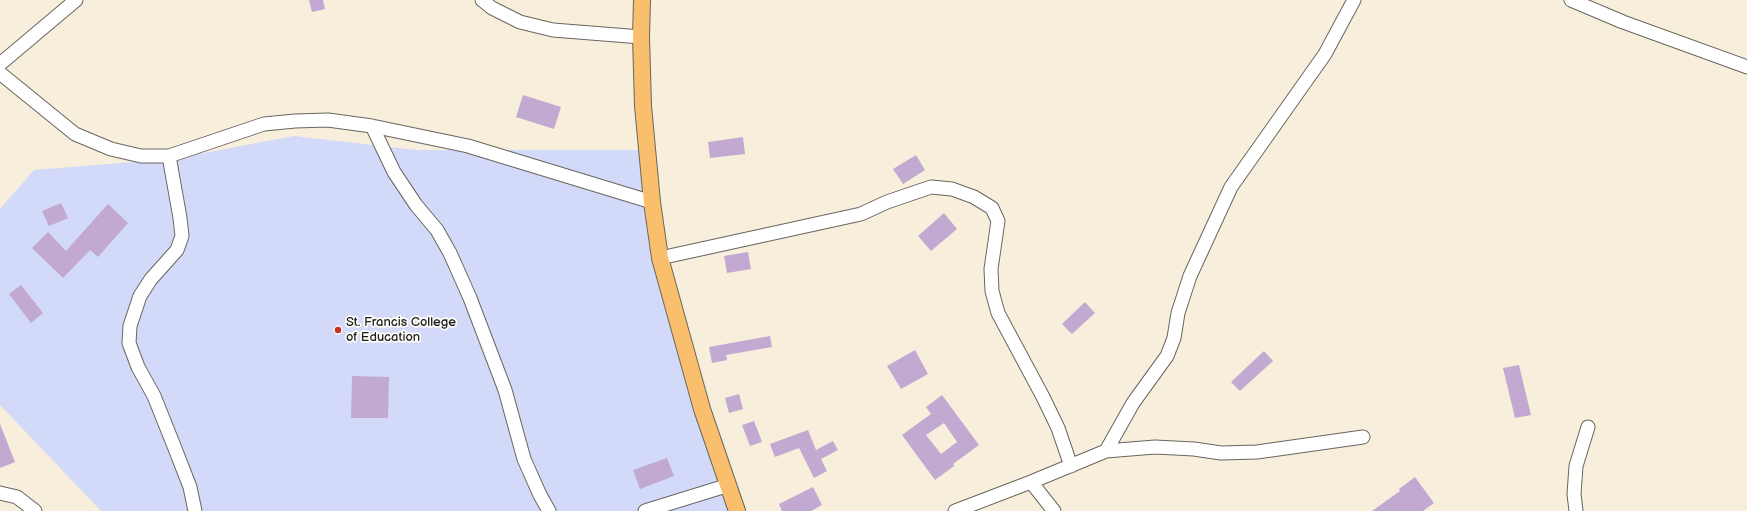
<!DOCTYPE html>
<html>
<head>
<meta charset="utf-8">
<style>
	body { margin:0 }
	canvas { display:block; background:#f8eedc }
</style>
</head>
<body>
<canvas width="1747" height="511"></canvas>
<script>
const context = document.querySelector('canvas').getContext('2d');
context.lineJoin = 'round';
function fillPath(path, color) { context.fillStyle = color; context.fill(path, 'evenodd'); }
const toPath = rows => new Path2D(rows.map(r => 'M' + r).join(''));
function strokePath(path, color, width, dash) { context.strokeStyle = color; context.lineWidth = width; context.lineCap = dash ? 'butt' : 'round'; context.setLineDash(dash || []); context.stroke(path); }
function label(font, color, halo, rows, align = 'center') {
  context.font = font + ' "Balsamiq Sans",sans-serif'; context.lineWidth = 3.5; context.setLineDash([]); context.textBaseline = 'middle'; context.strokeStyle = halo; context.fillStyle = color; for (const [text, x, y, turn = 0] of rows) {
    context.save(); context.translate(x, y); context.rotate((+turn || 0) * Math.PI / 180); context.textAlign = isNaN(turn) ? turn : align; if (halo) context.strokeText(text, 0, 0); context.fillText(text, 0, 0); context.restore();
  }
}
const built = toPath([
	[294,136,416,150,641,150,730,511,101,511,0,405,0,209,34,170,172,159]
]);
const building = toPath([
	[309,0,323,0,325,9,312,12],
	[523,95,561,107,554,129,516,117],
	[743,137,745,154,710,158,708,142],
	[916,155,925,170,903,184,893,169],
	[61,203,68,218,49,226,42,211],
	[108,204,128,223,98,257,90,250,63,278,32,248,48,232,66,251],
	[944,213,957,229,931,251,918,236],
	[748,252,751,269,727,273,724,256],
	[21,285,43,313,31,323,9,294],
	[1085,302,1095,313,1072,334,1062,324],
	[770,336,772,347,726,355,727,360,712,363,709,347],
	[915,350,928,374,901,389,887,366],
	[1264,351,1273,361,1240,391,1231,382],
	[1519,365,1531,415,1515,418,1503,368],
	[352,376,389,377,388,418,351,418],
	[739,394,743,409,729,413,725,398],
	[942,395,979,445,953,464,954,466,935,480,902,435,931,414,926,407],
	[944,423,957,442,941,454,926,435],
	[754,421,762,442,750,446,742,425],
	[0,424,15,462,0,468],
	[808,430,816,450,833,441,838,450,821,459,827,471,814,478,799,448,775,457,770,444],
	[667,458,674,476,640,489,633,470],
	[1415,477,1434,503,1423,511,1372,511,1400,491,1399,489],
	[813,487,822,505,811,511,782,511,779,504]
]);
const minor = toPath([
	[482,0,492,8,520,22,553,30,641,37],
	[1571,0,1623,22,1747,67],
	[0,64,76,0],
	[0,73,75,134,111,149,141,156,169,156,264,124,295,121,328,120,372,126,468,146,652,202],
	[372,126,394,172,416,205,437,230,450,253,470,298,505,390,524,459,540,495,549,511],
	[169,156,180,218,182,236,177,250,151,279,140,296,130,326,129,343,138,367,154,396,174,446,190,487,195,511],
	[660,258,861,214,887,202,931,187,952,189,974,197,992,208,998,221,991,269,992,291,998,313,1043,397,1058,428,1071,466],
	[1106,451,1133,403,1167,356,1174,338,1178,313,1190,276,1231,187,1325,54,1354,0],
	[1031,482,1106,451,1155,447,1194,449,1221,453,1257,452,1363,437],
	[0,493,17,497,35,511],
	[645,511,729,485],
	[955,511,1031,482,1054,511],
	[1576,511,1574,494,1576,466,1588,427]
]);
const major = toPath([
	[642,0,641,37,643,106,652,202,660,258,702,409,737,511]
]);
const markers = [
	[338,330,4,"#c8321e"]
];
const poiNames = [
	["St. Francis College",346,323],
	["of Education",346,338]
];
fillPath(built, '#d2d9f9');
fillPath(building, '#c1a9d1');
strokePath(minor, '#69665f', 15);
strokePath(major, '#69665f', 18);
strokePath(minor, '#fff', 13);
strokePath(major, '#f9bf6d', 16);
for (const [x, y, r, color] of markers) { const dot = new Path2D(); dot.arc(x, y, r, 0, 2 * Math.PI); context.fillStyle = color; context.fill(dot); strokePath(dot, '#fdfcf7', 1.5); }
label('13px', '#1c1c1c', '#fdfcf7', poiNames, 'left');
</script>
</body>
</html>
